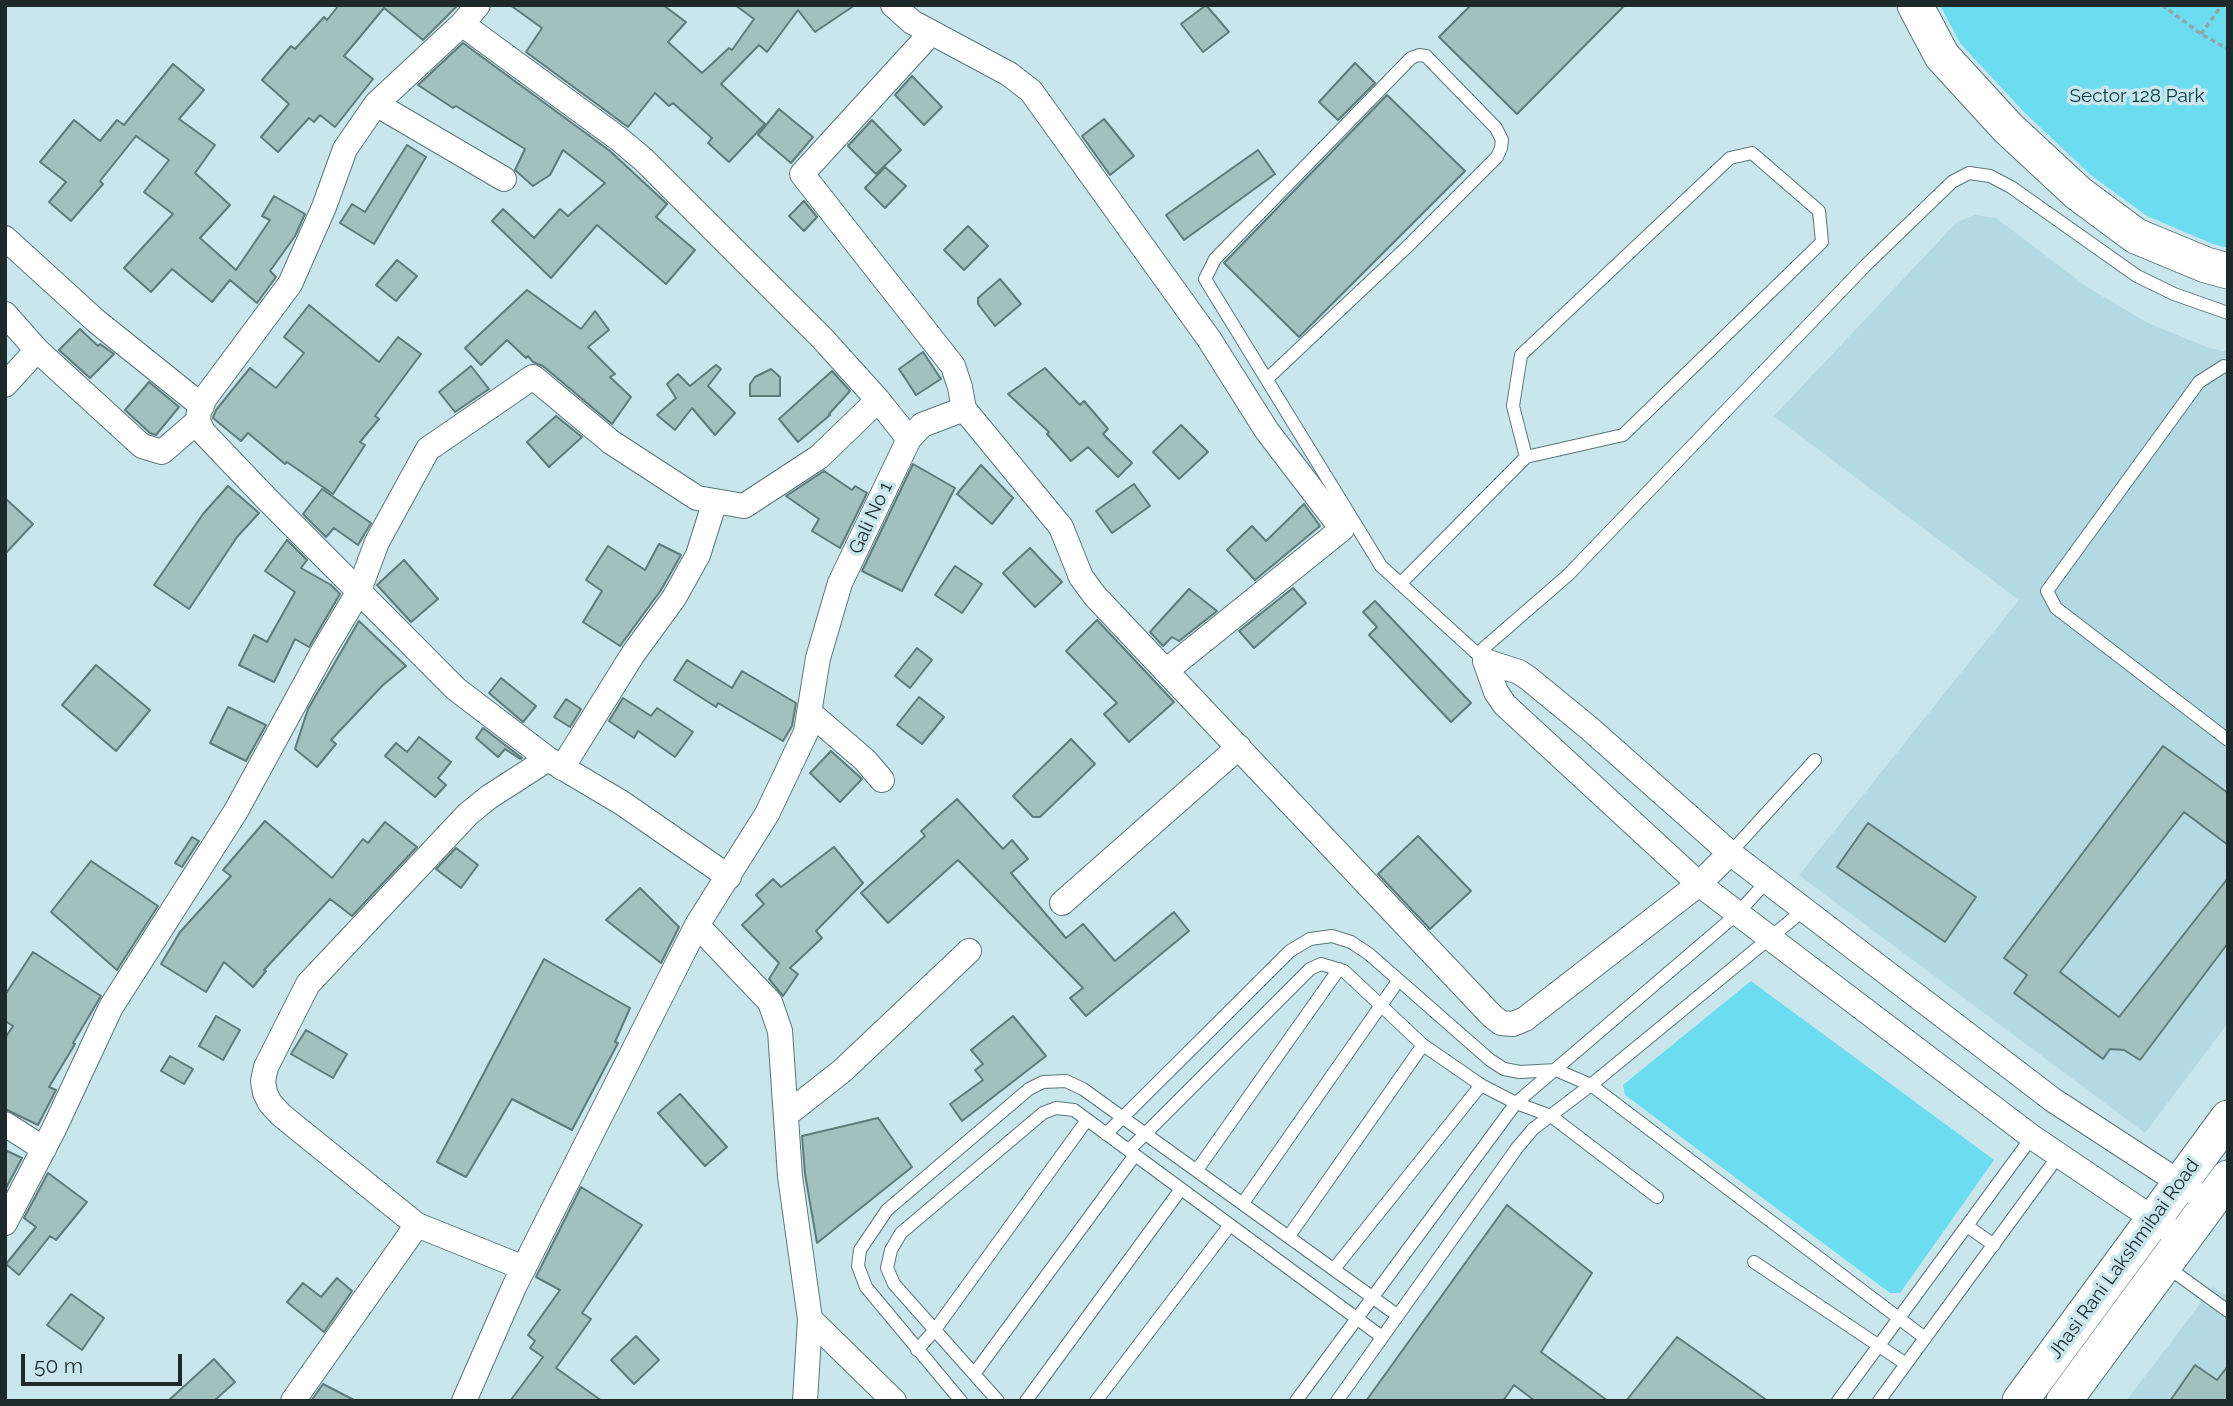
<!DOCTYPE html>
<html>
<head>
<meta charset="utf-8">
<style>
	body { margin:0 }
	#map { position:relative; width:2233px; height:1406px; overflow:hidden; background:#c8e6ec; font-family:Raleway,sans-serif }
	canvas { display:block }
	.frame { position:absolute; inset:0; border:7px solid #1e292b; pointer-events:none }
	.scale { position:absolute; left:21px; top:1354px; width:161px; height:32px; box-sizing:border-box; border:4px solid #1e292b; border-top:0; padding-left:9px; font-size:21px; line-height:24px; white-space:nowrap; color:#1e292b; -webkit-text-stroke:5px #c8e6ec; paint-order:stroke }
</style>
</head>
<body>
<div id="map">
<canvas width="2233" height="1406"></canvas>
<div class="frame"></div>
<div class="scale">50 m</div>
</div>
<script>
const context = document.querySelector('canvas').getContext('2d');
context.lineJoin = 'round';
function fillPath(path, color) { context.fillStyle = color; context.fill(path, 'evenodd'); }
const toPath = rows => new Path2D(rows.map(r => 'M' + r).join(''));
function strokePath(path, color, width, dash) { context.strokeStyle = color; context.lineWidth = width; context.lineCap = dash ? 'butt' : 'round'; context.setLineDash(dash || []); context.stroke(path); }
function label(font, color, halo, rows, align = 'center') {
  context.font = font + ' Raleway,sans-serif'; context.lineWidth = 7; context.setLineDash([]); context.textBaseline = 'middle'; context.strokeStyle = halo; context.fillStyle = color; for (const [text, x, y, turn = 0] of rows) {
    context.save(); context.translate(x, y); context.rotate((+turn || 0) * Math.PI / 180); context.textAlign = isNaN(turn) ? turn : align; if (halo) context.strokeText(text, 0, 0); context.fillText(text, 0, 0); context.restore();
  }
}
const built = toPath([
	[1975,215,1996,218,2090,289,2148,323,2209,348,2228,352,2228,1023,2145,1133,1799,875,2019,600,1774,416,1957,222],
	[2213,1287,2228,1297,2228,1401,2126,1401]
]);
const green = toPath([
	[1940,5,2228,5,2228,248,2213,244,2147,216,2092,176,2024,112,1960,43],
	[1751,981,1994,1160,1900,1293,1890,1293,1625,1095,1623,1085]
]);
const building = toPath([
	[339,5,458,5,423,40,384,8,344,56,373,79,335,127,320,115,314,122,309,118,278,152,261,137,289,104,262,80,291,46,295,49,324,17,327,20,339,5],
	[510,5,663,5,686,22,668,42,702,73,729,48,732,50,754,19,735,5,855,5,815,32,798,10,767,52,759,45,721,84,765,124,729,162,708,143,712,138,673,103,669,106,655,93,628,127,526,52,542,28,510,5],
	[1206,5,1229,32,1203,52,1181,24,1206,5],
	[1471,5,1625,5,1517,114,1439,37,1471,5],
	[463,43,610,151,667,204,656,217,695,250,666,284,597,225,551,278,492,221,503,209,534,238,560,209,568,216,605,183,563,150,550,175,533,186,515,170,525,149,456,106,453,108,418,85,463,43],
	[1355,63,1375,83,1338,120,1319,102,1355,63],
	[173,64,204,90,179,119,215,145,195,173,230,205,200,238,236,270,270,220,262,216,274,196,305,214,295,236,270,271,276,277,257,303,230,280,212,302,172,269,151,292,124,268,173,214,144,192,169,160,136,136,100,181,103,184,71,221,49,202,66,182,40,162,74,120,100,141,117,120,124,125,173,64],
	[912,76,942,107,924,125,895,95,912,76],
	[1387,95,1465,171,1299,337,1224,263,1387,95],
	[779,109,813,137,791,163,758,135,779,109],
	[1104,119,1134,156,1110,175,1082,136,1104,119],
	[872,120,901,150,876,174,848,146,872,120],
	[407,145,426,157,374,244,340,223,352,204,365,212,407,145],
	[1258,150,1275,174,1184,240,1166,215,1258,150],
	[885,167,906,186,885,208,865,188,885,167],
	[804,201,817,217,804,231,789,216,804,201],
	[968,226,988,246,964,270,944,250,968,226],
	[397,260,417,276,396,301,376,285,397,260],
	[1000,279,1021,304,995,326,978,304,978,298,1000,279],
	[527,290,581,329,595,311,609,330,588,347,615,374,610,377,631,397,612,424,543,366,533,362,528,356,526,358,507,340,481,365,465,348,527,290],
	[309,305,379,362,398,337,421,354,375,416,379,419,360,442,365,445,333,494,287,462,285,464,248,433,241,441,213,418,216,410,250,368,276,388,304,353,284,337,309,305],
	[80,329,98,346,100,344,114,354,90,378,59,350,80,329],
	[923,352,941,379,916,395,899,369,923,352],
	[716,365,721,369,708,386,735,413,715,435,692,408,675,430,657,415,676,398,667,384,678,374,690,386,716,365],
	[471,366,489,389,455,412,439,392,471,366],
	[1045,368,1080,405,1084,401,1108,429,1103,434,1132,463,1118,477,1088,447,1071,461,1047,434,1049,432,1008,394,1045,368],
	[771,369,780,377,780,396,750,396,750,384,755,377,771,369],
	[832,371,850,391,829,414,830,415,798,442,779,419,832,371],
	[149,382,179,407,156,435,150,433,125,410,149,382],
	[556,416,582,437,549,467,527,442,556,416],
	[1181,425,1208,452,1179,479,1153,452,1181,425],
	[913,464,955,488,902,591,862,571,913,464],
	[981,465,1013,498,992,524,957,494,981,465],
	[824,471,852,490,855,486,867,493,840,548,812,531,819,519,786,496,824,471],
	[1134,484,1150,506,1112,533,1096,511,1134,484],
	[228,486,259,513,237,537,189,609,154,585,203,514,228,486],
	[322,489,371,523,358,545,334,528,326,537,303,514,322,489],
	[5,498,33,524,5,554,5,498],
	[1304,504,1320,526,1255,580,1227,550,1252,526,1266,541,1304,504],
	[287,540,307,560,301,568,331,585,340,594,309,647,295,639,274,682,239,665,254,635,267,642,295,592,265,571,287,540],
	[659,544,681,555,661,590,620,646,583,622,602,591,586,580,608,546,645,570,659,544],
	[1030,548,1062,582,1035,607,1003,573,1030,548],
	[404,560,438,599,411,622,377,585,404,560],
	[955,566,982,584,962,613,935,595,955,566],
	[1293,588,1306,603,1254,648,1239,631,1293,588],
	[1189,589,1217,611,1179,641,1172,637,1163,646,1150,632,1189,589],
	[1375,601,1471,703,1451,722,1369,635,1377,627,1363,612,1375,601],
	[1097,620,1174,702,1129,742,1104,714,1117,703,1066,651,1097,620],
	[359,621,406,666,383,685,331,740,336,744,317,767,295,749,308,709,359,621],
	[917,648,932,660,910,688,895,676,917,648],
	[687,660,732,688,742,671,796,703,792,726,783,741,718,703,716,707,674,680,687,660],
	[96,665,150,710,116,751,62,705,96,665],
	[501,678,536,706,523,722,489,693,501,678],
	[919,697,944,717,922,744,897,725,919,697],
	[623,698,651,716,657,708,693,732,675,757,638,731,634,738,609,721,623,698],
	[566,699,581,709,570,727,554,717,566,699],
	[228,707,266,725,246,761,210,743,228,707],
	[483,728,522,758,520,759,505,749,498,757,476,738,483,728],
	[419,737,451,762,438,778,446,785,435,797,385,756,396,743,407,752,419,737],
	[1071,739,1095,764,1040,817,1033,817,1013,796,1071,739],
	[2163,746,2228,793,2228,845,2184,812,2060,972,2119,1017,2228,878,2228,943,2140,1060,2124,1050,2110,1049,2103,1059,2014,993,2027,975,2004,958,2163,746],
	[831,751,862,779,840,802,810,773,831,751],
	[957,799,1003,849,1012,840,1028,859,1011,873,1066,938,1083,924,1115,961,1174,912,1189,931,1086,1016,1070,998,1083,988,958,860,888,923,861,893,925,836,921,831,957,799],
	[265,821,332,878,363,839,368,843,385,822,417,847,352,916,330,899,264,970,266,971,253,987,224,962,206,992,161,964,180,932,231,876,223,870,265,821],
	[1868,823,1976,897,1945,942,1837,867,1868,823],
	[1418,836,1471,891,1430,929,1378,874,1418,836],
	[192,837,199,841,182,867,175,863,192,837],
	[834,847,863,883,816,931,822,938,790,968,798,974,783,996,769,979,779,963,742,925,764,904,756,895,773,879,781,887,834,847],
	[456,848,478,865,461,888,436,869,456,848],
	[91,861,158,906,117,970,51,912,91,861],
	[640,888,679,927,661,963,606,920,640,888],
	[33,952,101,996,73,1043,75,1044,49,1087,56,1090,38,1125,5,1109,5,1038,13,1026,5,1021,5,995,33,952],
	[544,959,630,1008,615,1042,618,1043,572,1130,512,1099,466,1177,437,1162,544,959],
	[216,1016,240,1030,223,1060,199,1046,216,1016],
	[1013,1016,1046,1056,962,1121,950,1104,983,1080,975,1070,983,1064,971,1050,1013,1016],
	[306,1030,347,1054,333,1078,291,1054,306,1030],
	[170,1056,193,1069,184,1084,161,1071,170,1056],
	[680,1094,727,1147,705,1166,658,1113,680,1094],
	[878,1118,912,1167,817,1243,805,1174,802,1136,878,1118],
	[5,1150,22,1158,5,1190,5,1150],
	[48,1173,87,1202,56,1240,50,1236,19,1275,6,1264,36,1227,24,1218,48,1173],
	[581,1187,642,1225,582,1313,591,1319,556,1368,602,1401,510,1401,543,1357,530,1348,535,1341,528,1335,560,1290,536,1277,581,1187],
	[1507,1205,1592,1273,1541,1352,1608,1401,1535,1401,1514,1385,1503,1401,1366,1401,1507,1205],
	[337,1278,352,1291,324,1332,287,1302,303,1283,321,1297,337,1278],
	[71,1294,104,1318,82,1350,47,1325,71,1294],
	[636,1336,659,1360,634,1384,611,1360,636,1336],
	[1677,1337,1768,1401,1626,1401,1677,1337],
	[214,1359,235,1382,214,1401,168,1401,214,1359],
	[2195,1365,2217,1380,2228,1366,2228,1401,2170,1401,2195,1365],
	[323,1384,356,1401,311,1401,323,1384]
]);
const path = toPath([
	[2162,5,2201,34,2228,49],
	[2201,34,2222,5]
]);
const lane = toPath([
	[2228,367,2224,366,2199,382,2047,591,2056,608,2228,740],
	[1267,379,1408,246,1497,157,1501,148,1502,140,1496,128,1426,56,1419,55,1411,58,1215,259,1205,279,1381,566,1485,661],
	[1400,584,1526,457,1513,406,1521,355,1730,158,1752,153,1819,211,1822,242,1623,435,1526,457],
	[1477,654,1568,575,1866,265,1952,182,1969,173,1990,176,2011,187,2137,276,2174,294,2228,313],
	[1730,853,1815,760],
	[1106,1134,1290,951,1310,939,1332,936,1351,942,1369,954,1490,1060,1504,1069,1520,1072,1556,1070,1591,1085,1925,1338],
	[1129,1150,1310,969,1321,964,1344,971,1423,1045,1481,1085,1516,1103,1551,1116,1657,1197],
	[1197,1170,1339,969],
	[1243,1203,1398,981],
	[1967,1226,1994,1245],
	[1289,1236,1423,1045],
	[1754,1262,1906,1364],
	[2166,1266,2228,1311],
	[1334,1269,1481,1085],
	[917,1350,934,1331,1087,1120],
	[974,1374,1135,1155],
	[961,1401,866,1287,858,1266,860,1250,887,1210,1029,1089,1043,1082,1066,1081,1083,1089,1397,1315],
	[998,1401,894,1284,887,1268,891,1250,901,1233,1043,1113,1056,1108,1074,1110,1382,1337],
	[1026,1401,1181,1189],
	[1096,1401,1230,1225],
	[1296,1401,1516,1103,1737,914,1767,881],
	[1337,1401,1517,1148,1533,1129,1591,1085,1805,909],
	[1838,1401,2032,1137],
	[1879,1401,2059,1155]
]);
const street = toPath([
	[478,5,462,24,376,104,345,149,324,207,290,284,205,398,199,410,198,421,203,432,266,498,456,689,548,759,622,803,729,877],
	[893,5,912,22,1009,74,1031,91,1209,339,1267,431,1342,529,1167,670],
	[462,24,619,139,644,160,822,338,878,400,909,439],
	[931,33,802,174,953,366,960,387,964,409,1061,527,1081,577,1095,596,1492,1016,1501,1023,1513,1024,1525,1019,1699,884,1730,853],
	[376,104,504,179],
	[5,238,96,321,202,406],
	[5,314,37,350,142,446,162,452,198,421],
	[5,385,37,350],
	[1485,661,1496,692,1505,705,1699,884,2032,1137,2183,1239],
	[1485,661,1519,672,1528,678,1589,728,1730,853,2053,1100,2194,1192],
	[809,712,865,760,882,780],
	[562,768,633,654,674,598,698,555,715,501],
	[1062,903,1239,747],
	[697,925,770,1002,780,1031,790,1176,810,1319,894,1401],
	[786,1115,842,1071,969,951],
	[5,1124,44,1149],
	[5,1223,54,1129,111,1007,236,811,321,655,358,593,377,542,428,449,533,377,611,442,697,498,744,506,819,457,878,400],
	[417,1225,281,1115,270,1103,265,1093,263,1081,266,1067,308,984,468,814,489,797,548,759],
	[293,1401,417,1225,524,1268],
	[464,1401,514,1287,697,925,767,814,806,732,818,658,840,583,909,439,922,425,964,409],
	[805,1401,810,1319]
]);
const secondary = toPath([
	[1915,5,1942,56,2008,128,2078,193,2136,236,2206,265,2228,271],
	[2020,1401,2228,1118],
	[2064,1401,2228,1178]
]);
const parkNames = [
	["Sector 128 Park",2137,96]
];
const streetNames = [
	["Gali No 1",871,518,-65],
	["Jhasi Rani Lakshmibai Road",2124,1259,-54]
];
fillPath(built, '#b3dae2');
fillPath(green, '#6cdcf0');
fillPath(building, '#a1c0be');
strokePath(building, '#5f7b7a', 2);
strokePath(lane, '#5b767c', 14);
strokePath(street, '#5b767c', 26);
strokePath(secondary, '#5b767c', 37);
strokePath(path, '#8ea5aa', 3.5, [5, 3.5]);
strokePath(lane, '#fff', 12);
strokePath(street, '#fff', 24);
strokePath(secondary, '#fff', 35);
label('19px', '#003b44', '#c8e6ec', parkNames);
label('19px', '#1e292b', '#c8e6ec', streetNames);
</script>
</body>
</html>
